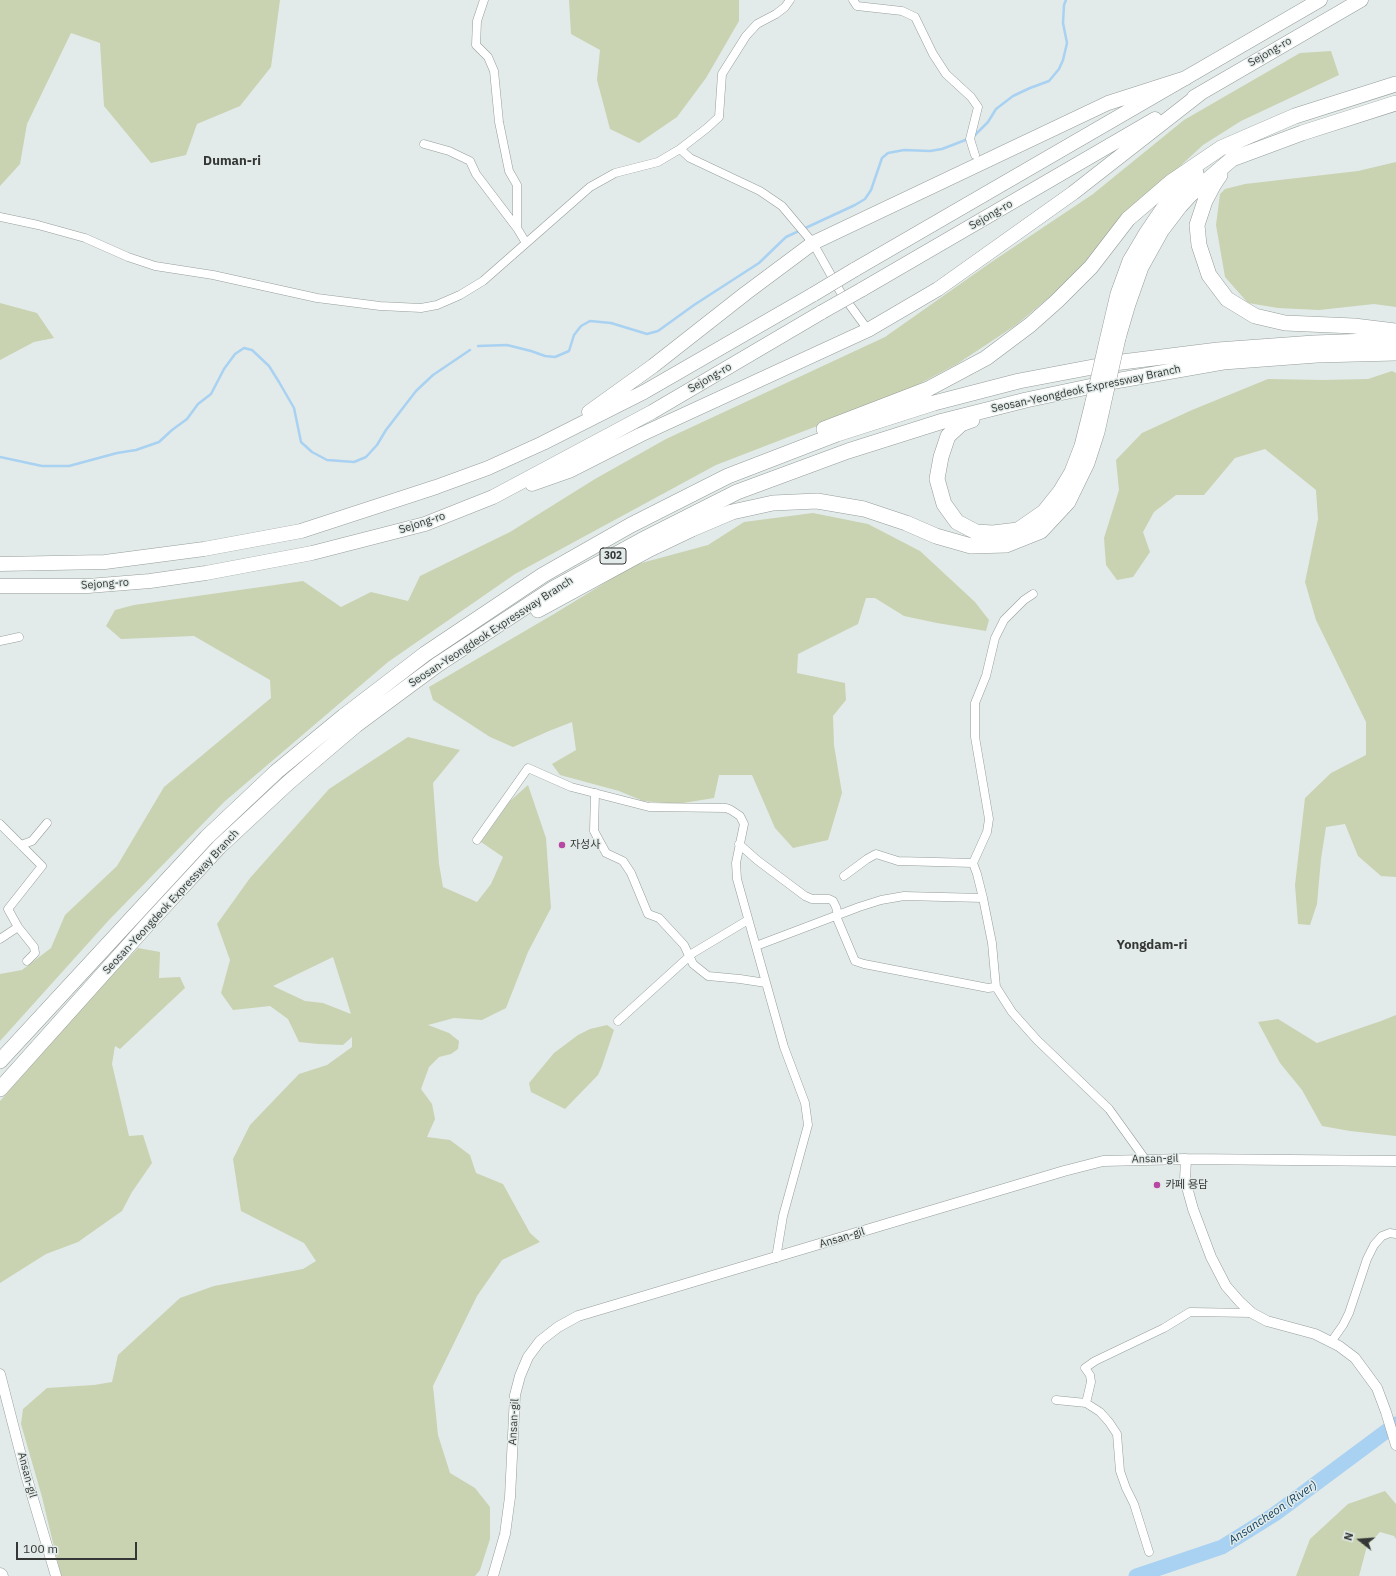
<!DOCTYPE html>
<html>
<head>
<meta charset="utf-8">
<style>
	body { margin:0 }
	#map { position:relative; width:1396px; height:1576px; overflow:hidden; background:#e2ebe9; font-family:"IBM Plex Sans",sans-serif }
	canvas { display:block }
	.north { position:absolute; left:1340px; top:1520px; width:40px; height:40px; -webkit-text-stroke:3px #e2ebe9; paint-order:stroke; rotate:287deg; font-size:11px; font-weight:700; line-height:16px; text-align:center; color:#343736 }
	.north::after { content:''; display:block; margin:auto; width:14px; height:18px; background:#343736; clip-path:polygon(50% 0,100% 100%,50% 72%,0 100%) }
	.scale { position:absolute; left:16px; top:1542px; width:121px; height:18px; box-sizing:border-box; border:2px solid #343736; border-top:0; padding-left:5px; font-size:12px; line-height:14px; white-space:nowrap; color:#343736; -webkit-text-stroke:3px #e2ebe9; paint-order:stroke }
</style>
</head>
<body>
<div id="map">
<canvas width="1396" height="1576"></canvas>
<div class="north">N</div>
<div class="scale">100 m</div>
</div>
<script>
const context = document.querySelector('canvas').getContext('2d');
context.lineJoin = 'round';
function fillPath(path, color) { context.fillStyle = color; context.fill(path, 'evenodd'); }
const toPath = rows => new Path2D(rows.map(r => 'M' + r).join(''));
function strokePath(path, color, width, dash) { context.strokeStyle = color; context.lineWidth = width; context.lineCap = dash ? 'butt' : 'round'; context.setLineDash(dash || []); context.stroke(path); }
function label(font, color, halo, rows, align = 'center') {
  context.font = font + ' "IBM Plex Sans","Noto Sans KR",sans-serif'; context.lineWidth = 3; context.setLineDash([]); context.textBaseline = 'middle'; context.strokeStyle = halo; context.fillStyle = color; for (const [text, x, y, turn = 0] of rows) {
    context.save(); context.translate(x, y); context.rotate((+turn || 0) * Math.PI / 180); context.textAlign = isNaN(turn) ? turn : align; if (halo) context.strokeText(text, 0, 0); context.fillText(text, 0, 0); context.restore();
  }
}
const green = toPath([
	[0,0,280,0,271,67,240,106,197,124,186,155,151,163,104,106,100,43,71,33,27,124,20,164,0,186],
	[569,0,739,0,739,21,706,78,677,117,639,143,610,129,597,80,600,50,571,34],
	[1331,51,1339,75,1241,121,1203,145,1123,219,1070,280,1016,325,957,364,900,394,716,465,515,574,388,662,224,802,109,920,0,1041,0,974,22,970,51,948,65,915,117,866,164,787,271,698,270,680,194,636,121,639,106,626,115,610,134,605,303,581,341,607,371,592,408,601,420,576,510,532,595,479,666,439,885,337,990,263,1093,194,1184,120,1300,53],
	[1396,162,1396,307,1374,304,1319,310,1278,308,1248,303,1225,277,1216,225,1220,194,1225,189,1245,184,1358,171],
	[0,303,37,313,54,338,34,342,0,360],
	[1392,371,1396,373,1396,877,1381,876,1358,856,1345,824,1326,827,1321,859,1317,904,1310,925,1298,924,1295,885,1305,798,1331,773,1366,755,1366,722,1316,620,1305,582,1318,519,1316,490,1265,449,1235,458,1204,495,1176,495,1154,512,1143,532,1150,552,1133,577,1117,580,1106,565,1104,538,1119,490,1116,460,1142,433,1192,410,1268,379,1323,380,1368,379],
	[813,513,868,524,920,551,975,602,989,620,986,631,937,623,904,616,875,598,866,598,858,624,798,654,797,673,845,683,846,700,833,716,834,745,842,793,828,840,793,848,775,828,752,775,719,775,714,798,677,804,643,801,619,791,560,775,552,764,576,750,572,722,549,731,513,747,490,737,433,700,429,687,554,614,634,565,708,545,744,522],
	[408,737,460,750,433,783,439,864,443,887,477,902,491,884,503,857,481,842,510,801,528,785,546,838,551,908,528,952,506,1008,482,1020,454,1018,428,1025,449,1033,459,1041,458,1049,451,1054,439,1057,429,1067,421,1089,432,1104,435,1119,427,1137,450,1140,470,1155,476,1173,503,1184,530,1233,540,1242,502,1260,477,1296,433,1386,438,1435,450,1473,475,1488,490,1507,490,1539,480,1570,475,1576,61,1576,42,1497,21,1424,23,1409,47,1388,94,1385,112,1382,118,1355,180,1298,214,1286,303,1269,316,1261,304,1243,241,1211,233,1159,250,1125,299,1074,327,1065,352,1047,352,1037,343,1045,318,1044,299,1042,288,1019,270,1006,233,1010,221,993,230,960,217,924,250,878,329,789],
	[333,957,351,1014,323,1003,305,1001,273,986],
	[138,948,160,952,159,978,180,977,185,988,120,1049,115,1046,112,1064,129,1136,143,1135,152,1163,132,1192,122,1211,78,1242,46,1254,0,1283,0,1101,103,984],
	[1396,1015,1396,1136,1350,1131,1322,1126,1302,1090,1280,1063,1258,1022,1278,1019,1317,1043,1381,1021],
	[607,1025,614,1030,602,1066,598,1075,565,1109,531,1092,529,1083,554,1053,578,1035,590,1029],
	[1385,1491,1396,1504,1396,1539,1394,1536,1380,1532,1367,1546,1359,1576,1296,1576,1310,1539,1348,1504]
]);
const stream = toPath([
	[973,137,988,122,996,109,1013,96,1030,88,1049,81,1059,69,1063,60,1067,43,1063,23,1064,5,1066,0],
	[478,346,507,345,531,351,545,356,555,357,569,351,574,335,581,326,590,321,611,323,647,334,658,331,694,305,759,263,786,237,855,205,865,199,871,190,882,158,888,153,904,150,930,151,942,149,968,139],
	[0,457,42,466,69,466,117,453,136,450,159,442,172,430,187,419,198,404,211,394,224,369,235,354,244,348,252,350,269,366,279,382,294,408,301,442,312,452,327,460,354,462,366,457,377,445,386,430,416,391,433,375,470,350]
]);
const river = toPath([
	[1136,1576,1222,1547,1275,1514,1396,1424]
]);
const minor = toPath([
	[484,0,477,21,476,45,488,57,494,71,499,122,509,171,517,185,517,228],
	[853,0,857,6,902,11,915,17,933,54,946,74,971,97,978,107,970,139,975,155],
	[424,144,449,151,470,161,476,174,517,228,526,243],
	[680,149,707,128,719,117,722,74,746,36,757,24,776,14,785,7,790,0],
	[0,217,38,225,85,238,128,257,155,266,213,275,317,298,380,306,421,308,437,305,460,295,483,281,590,187,615,173,658,162,680,149,690,158,760,191,782,206,813,243,841,293,868,330],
	[1033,594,1024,600,1004,620,995,638,986,676,975,703,975,737,989,819,987,832,973,863,977,874,983,898,992,943,996,987,1012,1012,1037,1040,1109,1109,1145,1159],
	[0,641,19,637],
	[595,793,594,831,606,853,623,861,631,873,648,914,659,918,684,945,693,964,708,976,740,979,766,983],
	[0,824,42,866,8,909,18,927,34,947,35,953,27,961],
	[477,840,528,768,571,787,649,807,726,808,731,810,740,816,744,824,736,863,737,879,784,1047,805,1103,808,1125,783,1216,776,1258],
	[739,844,757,860,805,896,812,899,829,899,833,901,836,907,838,915],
	[21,845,32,841,47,823],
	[844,876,867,859,876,854,898,861,973,863],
	[836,916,855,961,864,964,988,988,996,987],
	[0,939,18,927],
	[756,946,859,907,881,900,904,896,983,898],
	[618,1021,693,953,748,920],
	[1331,1342,1343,1325,1349,1313,1367,1259,1374,1245,1382,1236,1390,1233,1396,1234],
	[1056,1400,1086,1403],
	[1149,1552,1134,1504,1126,1488,1120,1471,1117,1434,1109,1422,1100,1412,1086,1403,1091,1382,1090,1375,1085,1368,1095,1361,1164,1328,1190,1312,1252,1313]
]);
const tertiary = toPath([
	[1186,1159,1185,1180,1193,1209,1211,1257,1226,1286,1240,1302,1252,1313,1267,1321,1315,1334,1339,1346,1355,1358,1377,1388,1386,1412,1396,1445],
	[0,1374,26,1475,56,1576],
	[493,1576,505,1534,510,1497,515,1395,520,1376,528,1357,540,1341,558,1327,578,1316,1064,1171,1103,1161,1186,1159,1396,1161]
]);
const trunk = toPath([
	[1194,97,1361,0],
	[854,270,1320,0],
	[861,290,1155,119],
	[589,412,653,366,746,293,813,243,1108,103,1186,78],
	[532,484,569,471,640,435,868,330,938,289,1073,193,1201,93],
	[0,564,105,562,204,549,301,531,436,487,488,468,543,443,644,392,814,294],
	[0,586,88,586,150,581,206,573,312,553,425,524,493,497,652,412,822,312],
	[0,1575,1,1576]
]);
const motorway = toPath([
	[1220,175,1214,184,1205,201,1197,225,1199,245,1209,275,1227,299,1255,316,1285,323,1354,326,1396,331],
	[1118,338,1128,304,1141,267,1161,231,1180,206,1191,194,1232,159,1302,133,1396,103],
	[1107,341,1118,294,1130,261,1146,234,1163,209,1196,173],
	[972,420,961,424,948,436,941,457,937,479,944,504,957,522,976,532,993,533,1018,530,1044,512,1060,492,1072,472,1082,446,1093,402],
	[824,429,928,389,986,358,1030,325,1057,301,1091,267,1128,219,1171,182,1221,148,1295,116,1396,84],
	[538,610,650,549,692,529,732,512,773,503,817,501,864,509,906,523,936,536,971,546,1006,545,1041,531,1068,502,1087,463,1097,432,1103,405],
	[0,1061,207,837,276,772,344,716,425,654,543,575,631,525,728,476,837,434,934,403,1019,381,1114,363,1218,350,1314,343,1396,340],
	[0,1089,146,926,219,847,289,782,356,725,437,665,554,588,642,540,737,492,848,451,943,421,1026,400,1121,380,1223,362,1317,355,1396,353]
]);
const trunkBridge = toPath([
	[814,294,854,270],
	[822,312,861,290]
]);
const motorwayBridge = toPath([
	[1093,402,1107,341],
	[1103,405,1118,338]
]);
const markers = [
	[562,845,4,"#b847a3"],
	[1157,1185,4,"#b847a3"]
];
const shields = [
	[613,556,26]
];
const shieldNames = [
	["302",613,556]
];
const streetNames = [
	["Sejong-ro",1270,52,-30],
	["Sejong-ro",991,215,-30],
	["Sejong-ro",710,378,-30],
	["Seosan-Yeongdeok Expressway Branch",1086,389,-12],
	["Sejong-ro",422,523,-18],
	["Sejong-ro",105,584,-4],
	["Seosan-Yeongdeok Expressway Branch",491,632,-33],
	["Seosan-Yeongdeok Expressway Branch",171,902,-47],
	["Ansan-gil",1155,1159,-1],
	["Ansan-gil",842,1238,-17],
	["Ansan-gil",514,1422,-87],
	["Ansan-gil",27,1475,75]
];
const poiNames = [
	["자성사",570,845],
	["카페 용담",1165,1185]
];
const waterNames = [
	["Ansancheon (River)",1273,1513,-34]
];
const quarterNames = [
	["Duman-ri",232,161],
	["Yongdam-ri",1152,945]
];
fillPath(green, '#c9d2b1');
strokePath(stream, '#a9d1f2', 2.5);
strokePath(river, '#a9d1f2', 15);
strokePath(minor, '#969e9c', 9);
strokePath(tertiary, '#969e9c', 11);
strokePath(trunk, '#969e9c', 15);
strokePath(motorway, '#969e9c', 16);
strokePath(minor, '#fff', 8);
strokePath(tertiary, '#fff', 10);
strokePath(trunk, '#fff', 14);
strokePath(motorway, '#fff', 15);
strokePath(trunkBridge, '#969e9c', 15, []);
strokePath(motorwayBridge, '#969e9c', 16, []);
strokePath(trunkBridge, '#fff', 14);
strokePath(motorwayBridge, '#fff', 15);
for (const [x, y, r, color] of markers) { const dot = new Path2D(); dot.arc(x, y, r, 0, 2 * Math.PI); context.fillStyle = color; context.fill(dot); strokePath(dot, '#e2ebe9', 1.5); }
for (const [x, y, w] of shields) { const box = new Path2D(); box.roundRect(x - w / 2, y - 8, w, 16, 3); context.fillStyle = '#e2ebe9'; context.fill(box); strokePath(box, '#343736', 1); }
label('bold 10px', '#343736', null, shieldNames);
label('11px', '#343736', '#e2ebe9', streetNames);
label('11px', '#343736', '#e2ebe9', poiNames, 'left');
label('italic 12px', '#164464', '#e2ebe9', waterNames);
label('bold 13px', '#343736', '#e2ebe9', quarterNames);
</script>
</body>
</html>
